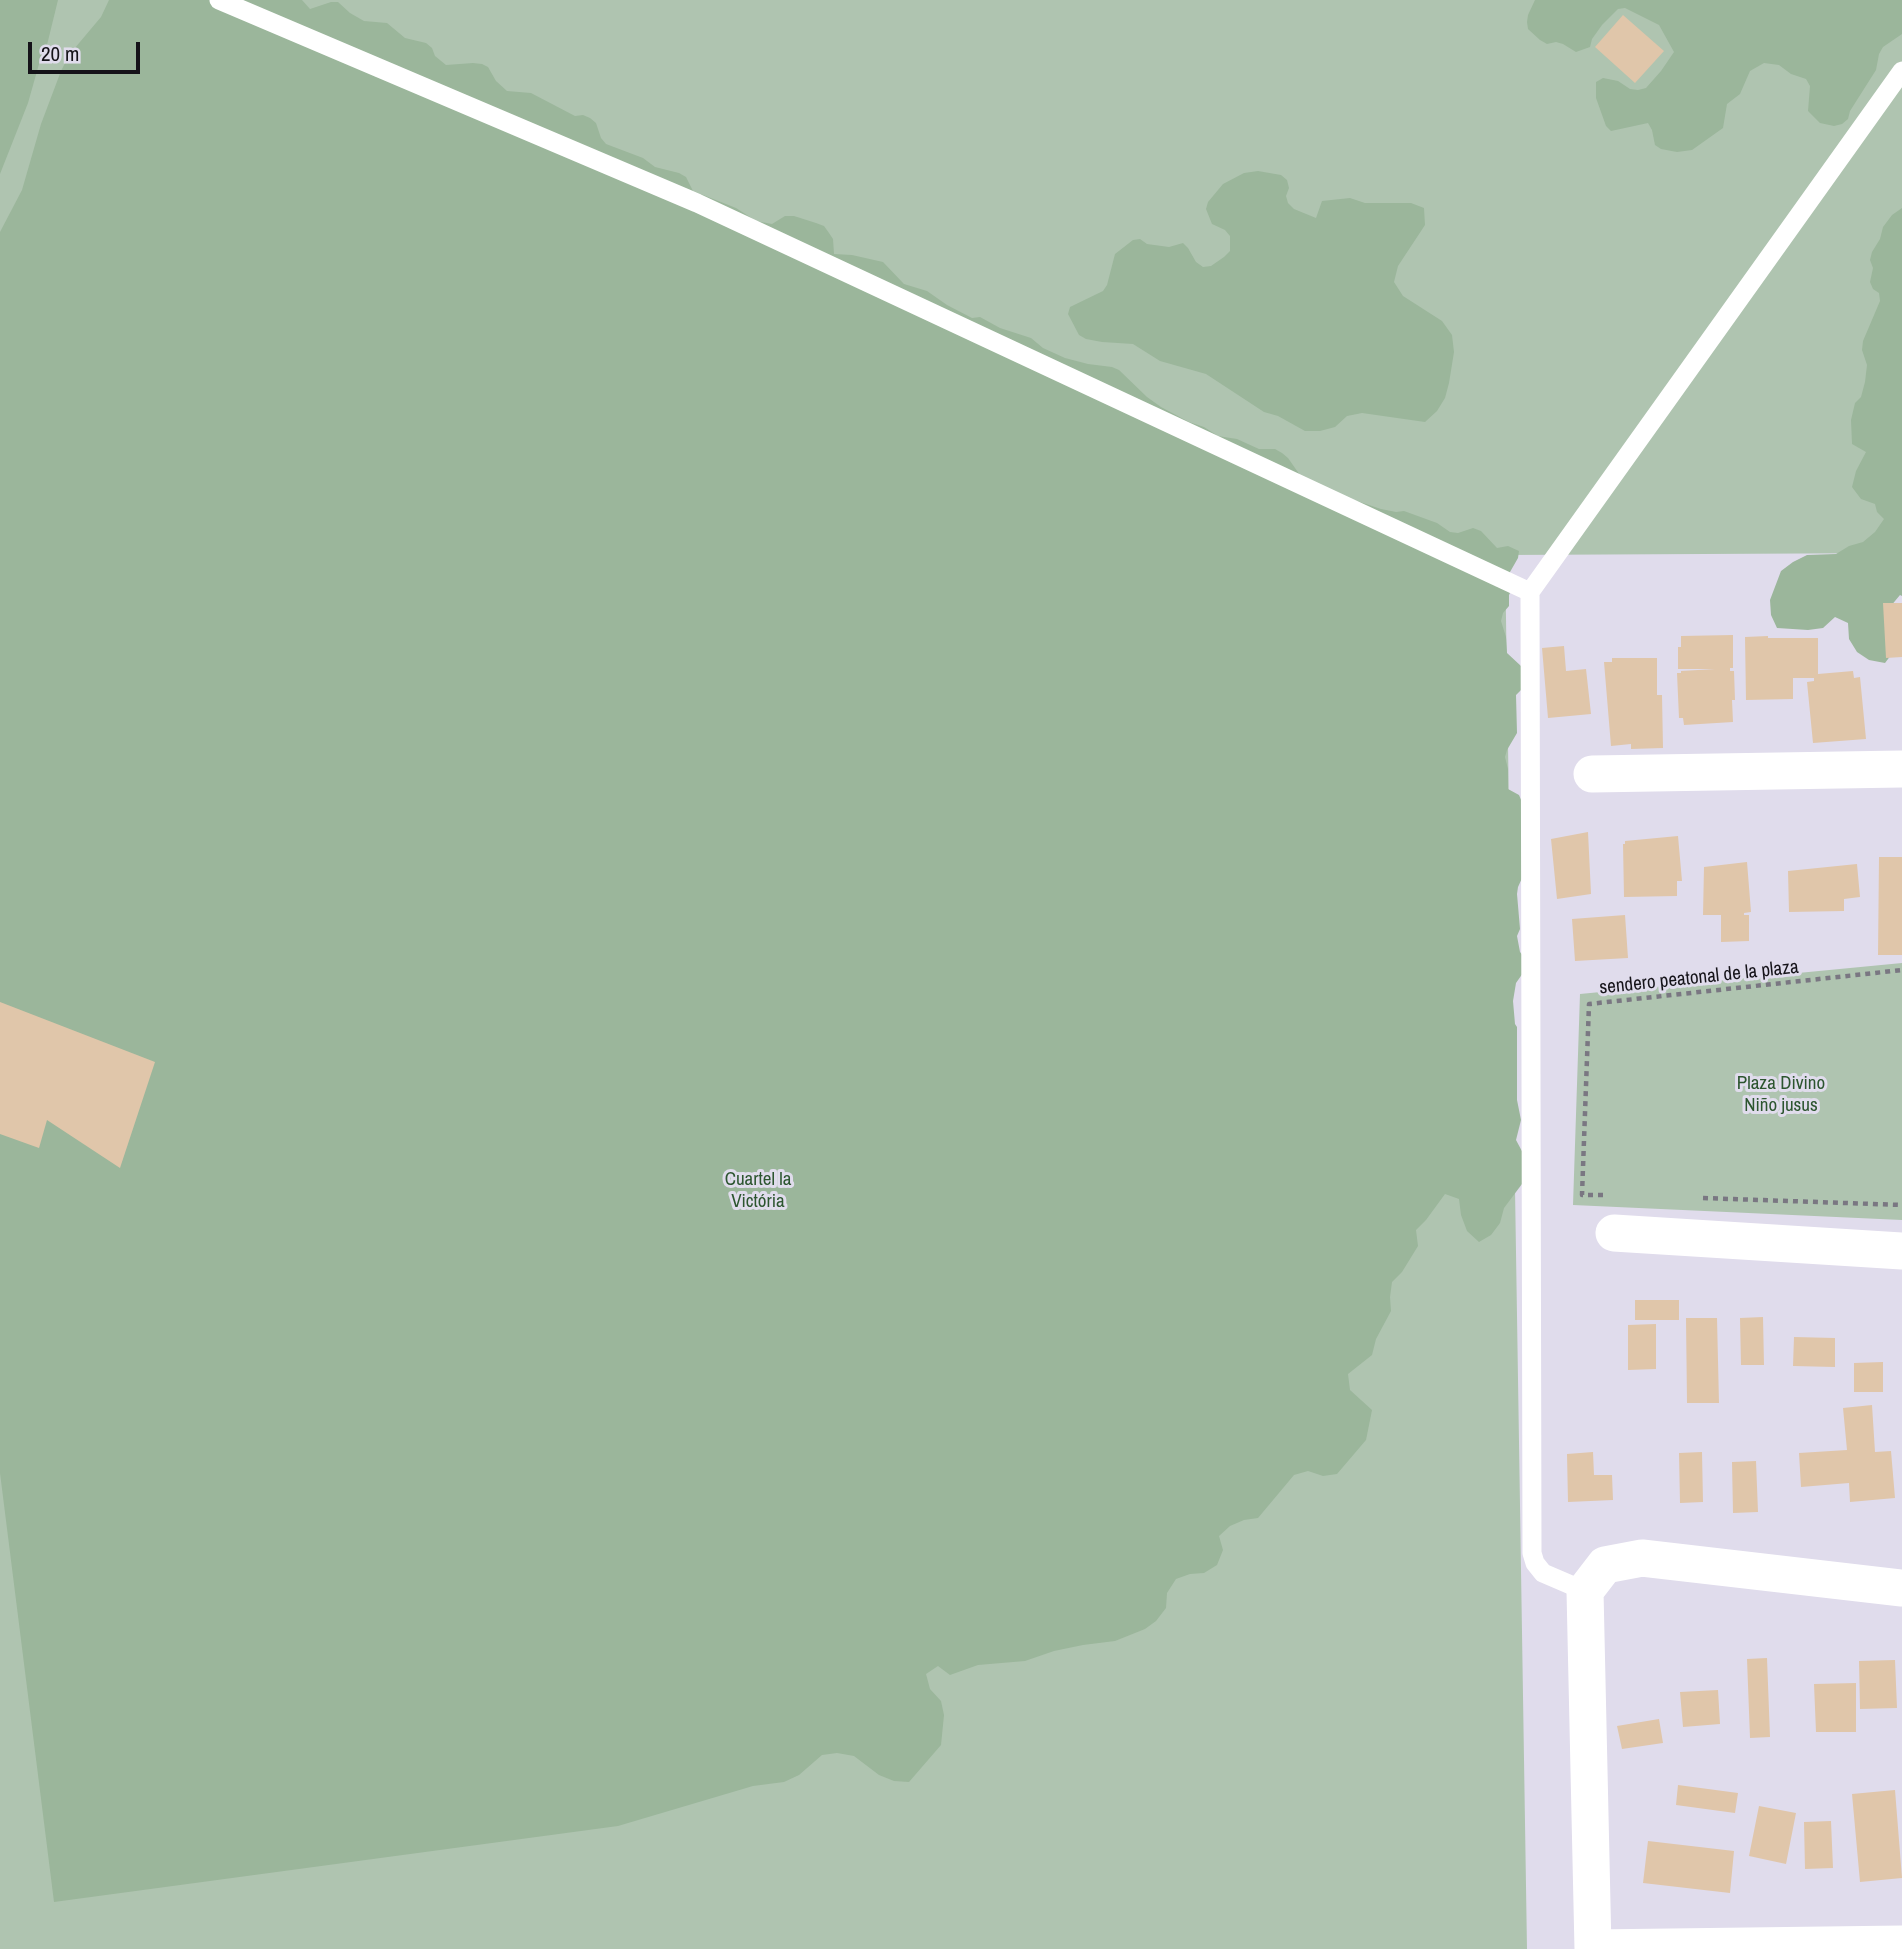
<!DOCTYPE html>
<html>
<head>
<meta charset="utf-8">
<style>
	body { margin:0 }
	#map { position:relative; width:1902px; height:1949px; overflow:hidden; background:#e0dcec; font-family:"Archivo Narrow",sans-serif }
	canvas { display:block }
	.scale { position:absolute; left:28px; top:42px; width:112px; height:32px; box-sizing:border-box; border:4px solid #151319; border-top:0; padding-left:9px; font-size:21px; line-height:24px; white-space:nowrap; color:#151319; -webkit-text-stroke:5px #e0dcec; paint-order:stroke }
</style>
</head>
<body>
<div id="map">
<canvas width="1902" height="1949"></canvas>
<div class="scale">20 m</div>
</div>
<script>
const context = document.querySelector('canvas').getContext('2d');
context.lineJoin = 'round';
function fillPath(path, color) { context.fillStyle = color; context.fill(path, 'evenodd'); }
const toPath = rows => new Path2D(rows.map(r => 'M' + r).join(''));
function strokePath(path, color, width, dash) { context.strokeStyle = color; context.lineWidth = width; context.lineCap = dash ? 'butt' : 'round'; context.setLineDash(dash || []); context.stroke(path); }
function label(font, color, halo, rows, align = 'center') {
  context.font = font + ' "Archivo Narrow",sans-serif'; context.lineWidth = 6; context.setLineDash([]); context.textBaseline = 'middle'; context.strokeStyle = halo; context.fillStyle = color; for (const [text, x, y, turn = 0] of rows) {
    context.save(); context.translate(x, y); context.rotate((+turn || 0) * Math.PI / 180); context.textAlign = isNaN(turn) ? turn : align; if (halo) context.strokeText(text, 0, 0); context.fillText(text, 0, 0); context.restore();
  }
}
const green = toPath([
	[0,0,1902,0,1902,553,1505,555,1527,1949,0,1949],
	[1902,963,1902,1220,1573,1205,1580,994]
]);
const forest = toPath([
	[0,0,58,0,47,45,41,57,28,103,0,174],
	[109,0,302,0,310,9,331,2,338,2,350,13,364,21,387,23,405,38,426,43,432,48,435,56,446,65,473,63,482,64,488,67,496,81,507,91,531,93,575,116,583,115,590,118,596,123,601,138,606,144,643,158,655,167,679,173,686,177,693,191,736,208,756,221,772,224,785,216,794,216,816,223,824,226,829,233,833,239,834,254,852,255,883,262,904,284,927,291,947,305,972,318,980,317,1000,328,1031,338,1043,348,1065,358,1088,364,1112,367,1119,370,1147,397,1161,407,1189,422,1204,427,1218,436,1237,439,1259,449,1275,449,1282,453,1288,458,1302,478,1345,497,1381,509,1396,512,1404,511,1437,523,1450,532,1458,533,1473,528,1481,531,1497,548,1508,546,1519,551,1518,558,1510,572,1511,591,1509,595,1509,606,1503,613,1501,621,1506,637,1507,653,1521,666,1522,689,1516,695,1517,733,1507,750,1505,757,1508,769,1508,789,1519,795,1522,802,1523,876,1518,887,1517,894,1520,929,1517,936,1520,952,1524,957,1523,973,1516,983,1513,1001,1515,1024,1517,1027,1517,1100,1521,1120,1516,1140,1524,1155,1522,1184,1504,1208,1500,1223,1491,1235,1479,1242,1467,1231,1461,1215,1459,1199,1445,1194,1426,1220,1416,1230,1418,1246,1402,1272,1392,1282,1390,1297,1391,1311,1376,1339,1372,1355,1348,1374,1350,1390,1372,1410,1366,1440,1337,1474,1323,1476,1308,1471,1294,1475,1258,1518,1244,1520,1230,1526,1219,1536,1223,1550,1217,1565,1204,1573,1190,1574,1176,1579,1167,1593,1166,1608,1156,1621,1145,1629,1115,1641,1083,1645,1054,1651,1025,1661,978,1665,950,1675,938,1666,926,1674,930,1689,941,1701,944,1715,941,1745,909,1782,894,1781,879,1775,854,1756,837,1753,822,1755,799,1775,784,1782,753,1786,618,1826,54,1902,0,1473,0,232,22,190,41,124,61,71,69,55,101,17],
	[1535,0,1902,0,1902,34,1883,47,1879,54,1876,70,1850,111,1848,119,1842,124,1834,126,1820,123,1808,111,1810,86,1806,79,1791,74,1779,65,1764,63,1750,71,1740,94,1727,104,1723,128,1692,150,1677,152,1661,149,1655,145,1652,130,1648,123,1611,131,1606,126,1596,98,1596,82,1603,78,1618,81,1630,89,1638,90,1646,88,1661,71,1674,52,1659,25,1625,8,1618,9,1602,25,1592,39,1590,47,1576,52,1563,44,1556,42,1547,44,1540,40,1528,29,1527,22,1528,15],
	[1258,171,1281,175,1287,180,1289,188,1286,196,1288,203,1294,209,1316,218,1322,201,1350,198,1365,203,1411,203,1424,208,1425,225,1398,266,1394,282,1403,296,1442,321,1452,335,1454,352,1449,383,1445,398,1437,411,1425,422,1362,413,1347,416,1335,427,1320,431,1305,431,1278,416,1264,412,1206,374,1160,361,1133,344,1102,342,1086,339,1079,335,1068,314,1070,307,1103,291,1107,285,1115,254,1133,240,1140,239,1147,244,1169,247,1183,243,1188,248,1196,262,1203,267,1211,266,1224,257,1230,251,1230,236,1225,230,1212,224,1206,209,1208,202,1223,184,1244,173],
	[1902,208,1902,596,1900,595,1890,607,1894,651,1885,663,1869,660,1857,652,1849,639,1848,623,1835,617,1823,628,1808,630,1777,628,1771,615,1770,600,1781,571,1793,562,1807,555,1836,554,1849,546,1863,542,1875,532,1884,519,1877,512,1875,504,1861,499,1852,487,1856,471,1866,452,1852,444,1851,420,1855,403,1861,397,1865,382,1867,365,1862,350,1863,341,1880,301,1879,293,1873,289,1870,282,1873,268,1870,260,1872,252,1880,239,1883,227,1892,215]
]);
const building = toPath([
	[1623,15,1664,51,1635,83,1595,47],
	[1883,603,1902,603,1902,657,1886,658],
	[1733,635,1733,668,1730,668,1730,671,1734,671,1735,700,1732,700,1733,722,1684,725,1683,718,1679,718,1677,673,1681,673,1681,671,1715,669,1678,669,1678,647,1681,647,1681,636],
	[1768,636,1768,638,1818,638,1818,674,1853,671,1854,678,1860,677,1866,739,1813,743,1807,682,1814,681,1814,678,1793,678,1793,699,1746,700,1745,637],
	[1564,646,1566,671,1586,669,1591,714,1548,718,1542,648],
	[1612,658,1657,658,1657,695,1662,695,1663,748,1631,749,1631,744,1611,746,1604,662,1612,662],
	[1588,832,1591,894,1557,899,1551,839],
	[1678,836,1682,881,1677,881,1677,896,1624,897,1623,844,1625,844,1625,841],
	[1879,857,1902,857,1902,955,1878,955],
	[1747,862,1751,912,1744,913,1744,915,1749,915,1749,941,1721,942,1721,915,1703,915,1704,867],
	[1857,864,1860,897,1844,899,1844,911,1789,912,1788,871],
	[1625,915,1628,958,1575,961,1572,919],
	[0,1002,155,1062,120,1168,47,1120,39,1148,0,1134],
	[1635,1300,1679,1300,1679,1320,1635,1320],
	[1763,1317,1764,1365,1741,1365,1740,1318],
	[1686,1318,1717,1318,1719,1403,1687,1403],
	[1656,1324,1656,1369,1628,1370,1628,1325],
	[1794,1337,1835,1338,1835,1367,1793,1366],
	[1883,1362,1883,1392,1854,1392,1854,1363],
	[1872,1405,1875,1452,1891,1451,1895,1498,1850,1502,1849,1483,1801,1487,1799,1453,1847,1450,1843,1408],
	[1593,1452,1594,1475,1612,1475,1613,1500,1568,1502,1567,1454],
	[1702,1452,1703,1502,1680,1503,1679,1453],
	[1756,1461,1758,1512,1733,1513,1732,1462],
	[1767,1658,1770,1737,1750,1738,1747,1659],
	[1895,1660,1897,1708,1860,1709,1859,1661],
	[1856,1683,1856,1732,1816,1732,1814,1684],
	[1718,1690,1720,1724,1683,1727,1680,1692],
	[1659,1719,1663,1743,1622,1749,1617,1726],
	[1678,1785,1738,1793,1735,1813,1676,1805],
	[1895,1790,1902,1878,1860,1882,1852,1794],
	[1759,1806,1796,1813,1786,1864,1749,1856],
	[1831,1821,1833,1868,1805,1869,1804,1822],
	[1648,1841,1734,1851,1730,1893,1643,1883]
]);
const path = toPath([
	[1603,1195,1582,1195,1589,1004,1902,970],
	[1703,1198,1902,1205]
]);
const service = toPath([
	[219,0,697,203,1530,592],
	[1585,1591,1543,1573,1535,1563,1532,1553,1530,592,1902,71]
]);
const minor = toPath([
	[1592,774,1902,769],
	[1614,1233,1902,1251],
	[1593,1948,1902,1944],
	[1593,1949,1585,1591,1605,1565,1642,1558,1902,1588]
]);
const streetNames = [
	["sendero peatonal de la plaza",1699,978,-6]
];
const parkNames = [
	["Plaza Divino",1781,1084],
	["Niño jusus",1781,1106],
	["Cuartel la",758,1180],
	["Victória",758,1202]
];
fillPath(green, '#afc4b0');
fillPath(forest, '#9bb69b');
fillPath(building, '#e0c6aa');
strokePath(path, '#7a7782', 4.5, [5, 5]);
strokePath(service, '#fff', 19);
strokePath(minor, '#fff', 37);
label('19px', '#151319', '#e0dcec', streetNames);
label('19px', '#2c552f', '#e0dcec', parkNames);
</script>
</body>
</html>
